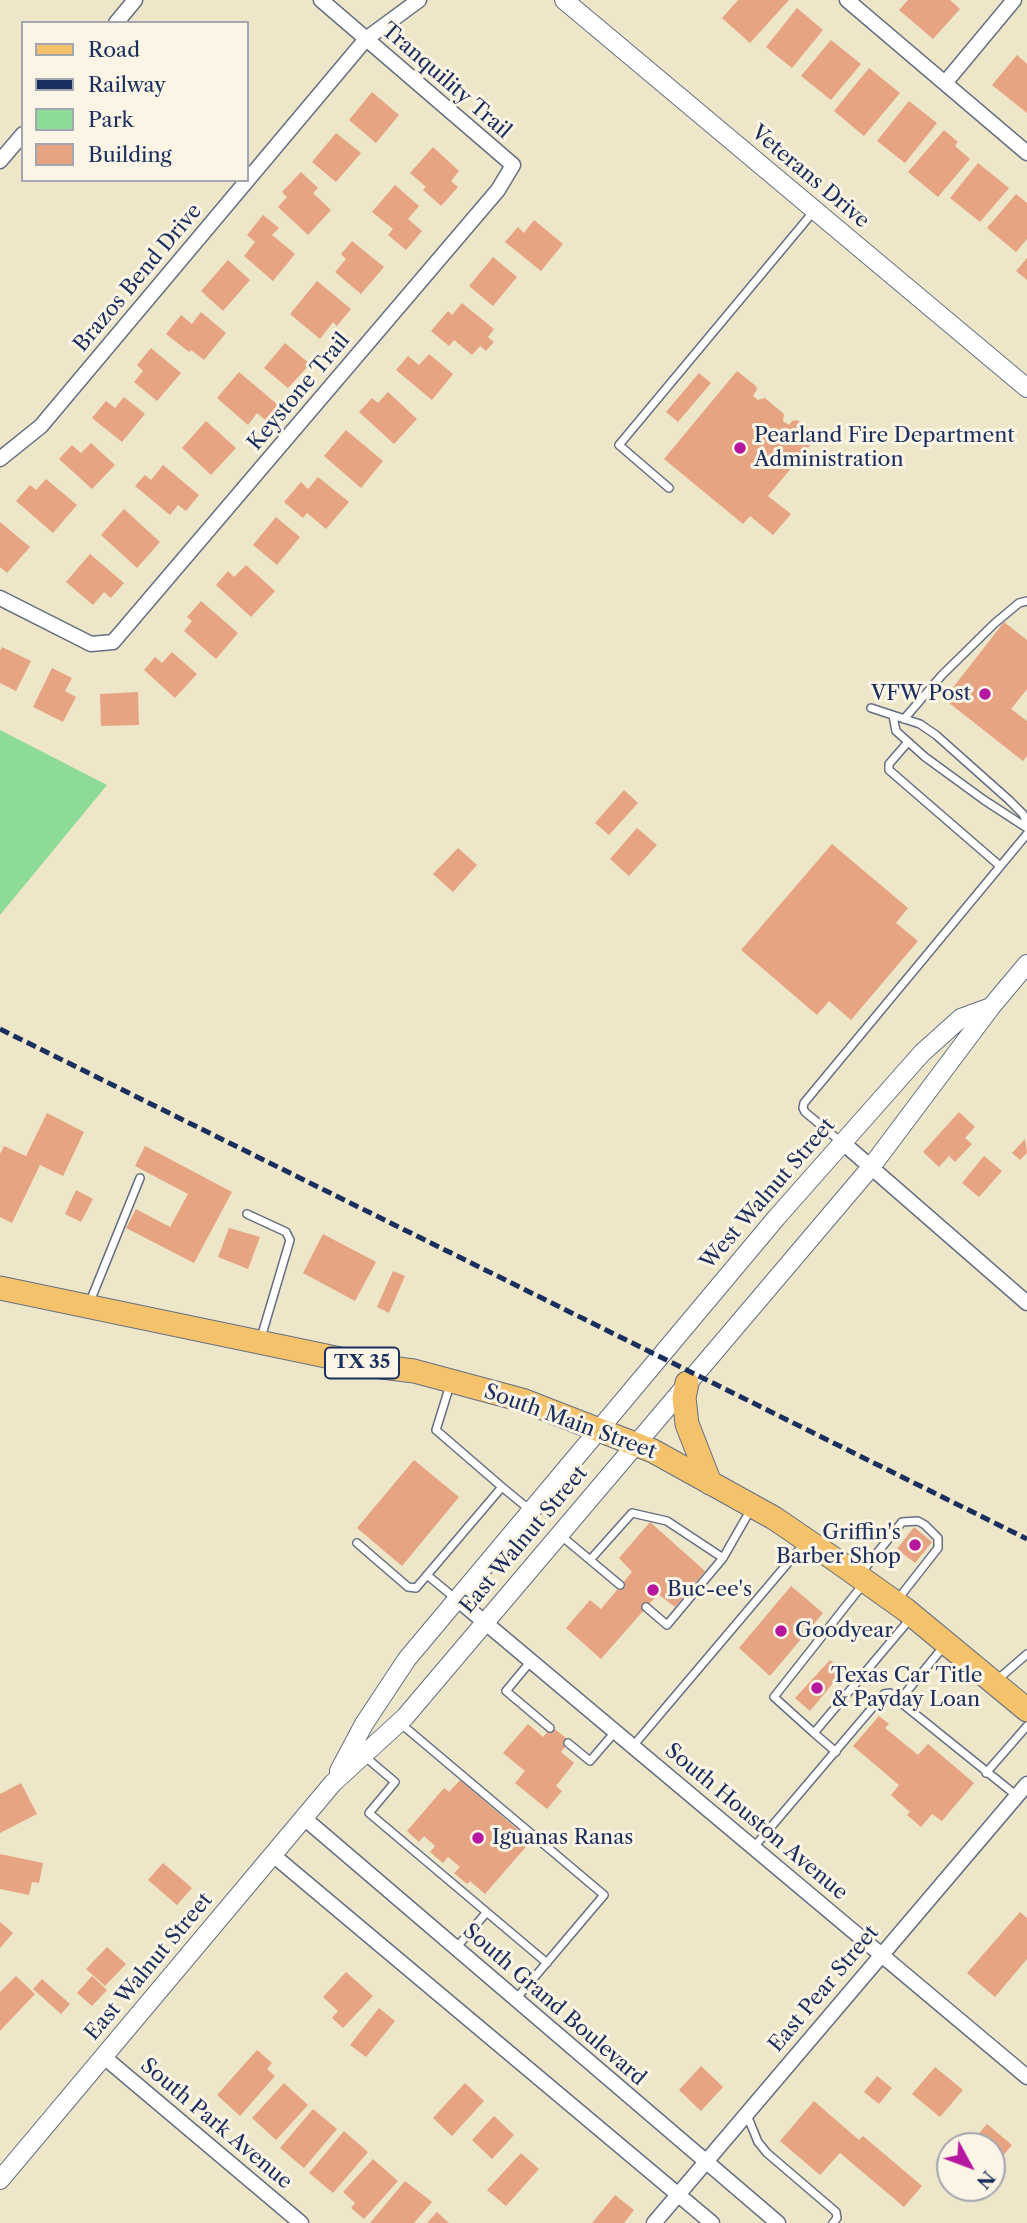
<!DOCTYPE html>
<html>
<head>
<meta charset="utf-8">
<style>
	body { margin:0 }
	#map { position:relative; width:1027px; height:2223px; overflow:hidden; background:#ede6c8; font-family:"Libre Caslon Text",serif }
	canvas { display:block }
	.legend { position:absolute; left:21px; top:21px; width:228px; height:161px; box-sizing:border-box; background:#fcf5e5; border:2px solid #a2a6af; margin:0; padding:9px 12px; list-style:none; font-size:21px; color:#1b2f5e }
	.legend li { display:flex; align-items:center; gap:14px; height:35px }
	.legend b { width:35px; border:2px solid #a2a6af }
	.north { position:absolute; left:936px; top:2132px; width:70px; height:70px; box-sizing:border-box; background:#fcf5e5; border:2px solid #a2a6af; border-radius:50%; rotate:131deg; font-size:19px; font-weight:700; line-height:28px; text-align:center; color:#1b2f5e }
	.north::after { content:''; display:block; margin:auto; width:24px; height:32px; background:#b5179e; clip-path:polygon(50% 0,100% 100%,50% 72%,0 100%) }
</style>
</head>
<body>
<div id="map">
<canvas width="1027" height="2223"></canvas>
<ul class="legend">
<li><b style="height:9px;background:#f3c26a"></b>Road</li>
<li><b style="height:9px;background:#1b2f5e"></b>Railway</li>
<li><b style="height:19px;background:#8eda97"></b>Park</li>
<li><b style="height:19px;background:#e6a482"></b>Building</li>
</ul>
<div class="north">N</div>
</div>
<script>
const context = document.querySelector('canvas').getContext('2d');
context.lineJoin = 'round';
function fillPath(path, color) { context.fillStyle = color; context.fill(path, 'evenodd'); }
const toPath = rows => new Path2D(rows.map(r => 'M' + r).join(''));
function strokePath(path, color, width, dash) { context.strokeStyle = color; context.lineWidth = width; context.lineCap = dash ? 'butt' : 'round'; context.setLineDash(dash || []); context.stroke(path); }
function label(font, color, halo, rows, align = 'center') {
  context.font = font + ' "Libre Caslon Text",serif'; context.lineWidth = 6; context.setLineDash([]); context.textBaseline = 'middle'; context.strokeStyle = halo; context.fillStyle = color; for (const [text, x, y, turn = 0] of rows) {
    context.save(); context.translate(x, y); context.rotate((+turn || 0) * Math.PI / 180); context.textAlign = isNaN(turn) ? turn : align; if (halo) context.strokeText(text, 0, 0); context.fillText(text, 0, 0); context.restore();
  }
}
const green = toPath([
	[0,730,107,785,0,915]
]);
const building = toPath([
	[738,0,789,0,750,43,722,18],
	[908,0,950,0,960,9,933,39,899,10],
	[797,8,823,30,792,68,766,47],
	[831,40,861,64,831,100,801,76],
	[1017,55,1027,64,1027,113,992,85],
	[869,68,900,93,864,136,834,111],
	[372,92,399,115,376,143,349,120],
	[909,101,937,123,905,163,877,141],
	[944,130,958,142,955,146,970,159,938,197,908,172],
	[336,133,361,153,336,182,312,162],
	[433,147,459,171,451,181,458,187,441,206,423,190,426,187,410,173],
	[978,163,1009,188,980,222,950,198],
	[301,172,318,188,313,193,331,210,308,235,278,207,287,197,282,192],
	[395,185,419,206,408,219,422,231,406,250,388,235,393,229,372,212],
	[1016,194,1027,203,1027,239,1016,252,987,228],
	[263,215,279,228,272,235,295,254,273,281,244,256,255,242,247,235],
	[534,220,563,244,541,271,505,242,518,227,524,233],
	[352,241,384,267,361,294,335,272,346,259,341,254],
	[493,257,517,277,493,306,469,286],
	[1027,258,1027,280,1016,271],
	[228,260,250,280,223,311,201,291],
	[317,281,351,309,337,326,333,322,320,339,290,314],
	[462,303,494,329,488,337,494,342,486,351,480,346,472,355,454,340,449,346,431,331,448,311,452,315],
	[201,312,226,333,204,360,191,350,189,352,166,334,181,315,192,324],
	[285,343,310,364,288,388,264,368],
	[151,348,181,373,157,401,134,382,143,371,137,365],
	[429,354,453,374,432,400,396,370,408,356,419,365],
	[737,371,756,386,757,389,753,396,758,400,765,398,784,414,783,421,789,425,792,421,797,420,817,437,768,496,791,514,773,535,750,516,743,524,664,459],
	[239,372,278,405,265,420,257,413,248,425,217,398],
	[699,373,711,383,678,422,666,412],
	[388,392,417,419,394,444,359,412,372,398,378,403],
	[124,397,145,414,122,442,92,418,106,401,115,408],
	[206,421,236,448,211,475,182,448],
	[346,430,383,461,361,488,324,456],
	[91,443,115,465,92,489,59,459,72,445,81,453],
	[163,465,199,495,186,511,178,505,170,515,135,486,145,475,151,480],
	[318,477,349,502,326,529,307,513,303,518,284,502,301,482,308,489],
	[46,479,77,505,53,533,16,501,30,485,36,490],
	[124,509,160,542,137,568,101,535],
	[276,517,300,537,277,565,253,545],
	[0,522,30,547,7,573,0,567],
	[90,554,124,583,111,598,104,592,93,605,66,582],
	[246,565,275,591,251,617,216,585,228,571,234,577],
	[201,601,238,633,216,659,184,631,192,621,187,617],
	[1004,622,1027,640,1027,689,1011,709,1027,721,1027,756,1023,761,944,699],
	[2,647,31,661,16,691,0,683,0,651],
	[172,652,197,674,175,698,144,670,155,657,162,663],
	[52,668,72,678,65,691,76,697,63,722,33,707],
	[138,692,139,725,101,726,100,694],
	[624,790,638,803,609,835,595,823],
	[637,828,657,845,629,876,610,859],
	[832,844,908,908,896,923,918,941,851,1020,829,1001,817,1015,741,950],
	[458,848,477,865,453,892,433,874],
	[959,1112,975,1127,965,1138,972,1144,955,1162,949,1156,939,1167,923,1152],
	[47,1113,84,1132,63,1176,40,1165,12,1223,0,1217,0,1154,4,1146,26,1156],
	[1025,1139,1027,1153,1020,1160,1012,1153],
	[145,1146,232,1192,194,1263,126,1228,136,1209,170,1227,188,1194,135,1166],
	[984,1156,1002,1171,979,1197,962,1183],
	[76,1190,93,1199,81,1222,65,1214],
	[229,1228,260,1237,248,1269,218,1257],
	[323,1234,376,1262,355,1301,303,1273],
	[393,1271,405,1276,389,1313,377,1307],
	[414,1460,459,1497,402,1566,357,1528],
	[650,1522,705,1571,675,1607,658,1594,601,1659,566,1628,590,1600,601,1609,632,1572,619,1558],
	[914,1527,932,1542,915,1563,897,1549],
	[791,1586,823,1613,770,1676,739,1648],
	[830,1660,843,1671,810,1711,795,1698],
	[879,1716,889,1724,885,1728,918,1755,928,1744,974,1783,942,1821,932,1814,921,1827,907,1815,910,1812,891,1795,899,1785,853,1746],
	[528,1724,543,1737,552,1727,570,1741,561,1752,574,1763,556,1786,562,1791,547,1809,515,1783,525,1771,503,1753],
	[460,1780,531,1841,485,1894,470,1881,467,1884,454,1873,460,1867,448,1857,443,1863,430,1852,435,1846,424,1836,419,1842,407,1831,444,1788,449,1792],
	[21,1783,37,1814,0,1833,0,1794],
	[0,1854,43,1863,39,1883,32,1882,29,1895,0,1889],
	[163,1863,192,1888,177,1905,148,1880],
	[1020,1912,1027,1918,1027,1959,995,1997,967,1973],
	[0,1922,13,1933,0,1948],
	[107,1947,126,1964,105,1986,86,1969],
	[346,1972,373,1996,343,2028,332,2018,338,2011,323,1997],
	[16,1976,35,1994,0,2031,0,1992],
	[92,1976,107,1990,92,2006,77,1993],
	[42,1979,70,2004,61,2014,33,1989],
	[379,2008,395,2021,366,2057,350,2045],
	[257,2050,272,2063,267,2069,275,2076,240,2116,217,2095],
	[701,2066,723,2087,701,2111,679,2090],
	[935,2067,963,2090,940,2117,912,2094],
	[877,2076,892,2088,879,2104,864,2092],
	[284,2083,308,2105,276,2140,252,2118],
	[465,2083,484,2101,452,2136,433,2118],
	[814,2101,859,2140,863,2136,922,2186,904,2207,840,2153,820,2175,780,2141],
	[313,2109,337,2129,304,2168,280,2148],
	[494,2116,514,2135,492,2159,472,2140],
	[987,2124,1012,2145,992,2169,992,2146,968,2146],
	[344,2131,368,2152,333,2193,309,2173],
	[521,2153,539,2169,506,2206,487,2190],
	[373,2159,398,2181,364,2219,351,2208,355,2203,343,2192],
	[405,2181,432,2202,414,2223,370,2223],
	[615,2195,634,2210,624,2223,592,2223],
	[437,2212,449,2223,427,2223]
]);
const service = toPath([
	[669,488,619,445,814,211],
	[871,708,920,724,936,735,1009,800,1023,814,1027,823],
	[893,716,896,731,925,757,984,800,1027,828],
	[904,719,942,675,995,623,1019,603,1027,601],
	[908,742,889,764,889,770,1000,866],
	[841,1142,805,1112,803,1108,804,1103,1027,834],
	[247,1214,286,1232,290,1240,260,1341],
	[89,1304,140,1178],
	[502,1487,530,1510],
	[559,1534,620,1585],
	[357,1543,408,1587,416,1588,502,1487,436,1430,450,1385],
	[590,1560,632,1513,667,1521,723,1558],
	[861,1573,902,1522,918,1521,925,1525,938,1538,938,1548,898,1599],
	[427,1575,456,1599],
	[864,1583,774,1697,814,1733,910,1619],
	[646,1607,667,1625,723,1558,751,1509],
	[531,1661,506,1691,550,1728],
	[997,1680,1027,1654],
	[899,1701,1017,1796],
	[400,1723,604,1895,516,1999],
	[814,1733,836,1752],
	[568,1743,590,1761,615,1732],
	[633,1746,804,1544],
	[363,1755,395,1782,369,1813,547,1963],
	[986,1773,1027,1726],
	[754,1847,884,1694,890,1693,899,1701,944,1646],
	[456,1948,486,1913],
	[747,2115,758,2142,767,2153,836,2212,837,2218,833,2223]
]);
const minor = toPath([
	[847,0,1027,153],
	[116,23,135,0],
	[945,83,1014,0],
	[0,161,23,134],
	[0,459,41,426,366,39,419,0],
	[0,598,91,644,113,642,498,190,513,165,321,0],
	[842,1142,1027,1303],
	[457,1599,1027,2077],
	[304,1818,778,2223],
	[273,1855,712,2223],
	[104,2057,301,2223],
	[654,2223,1027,1784]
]);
const tertiary = toPath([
	[564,0,1027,388],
	[339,1771,364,1724,407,1659,777,1217,922,1053,961,1018,991,1007],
	[0,2180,333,1783,405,1717,871,1167,991,1007,1027,964]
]);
const primary = toPath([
	[0,1288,374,1366,414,1371,522,1400,653,1451,774,1518,837,1561,906,1610,1027,1710],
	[687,1383,684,1398,687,1424,710,1483]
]);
const rail = toPath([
	[0,1029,1027,1539]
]);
const markers = [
	[740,448,7,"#b5179e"],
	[985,694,7,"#b5179e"],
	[915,1545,7,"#b5179e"],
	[653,1590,7,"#b5179e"],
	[781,1631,7,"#b5179e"],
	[817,1688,7,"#b5179e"],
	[478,1838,7,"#b5179e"]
];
const shields = [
	[362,1363,74]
];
const shieldNames = [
	["TX 35",362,1363]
];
const streetNames = [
	["Tranquility Trail",446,81,41],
	["Veterans Drive",810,177,40],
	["Brazos Bend Drive",138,278,-50],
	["Keystone Trail",299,392,-50],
	["West Walnut Street",768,1194,-49],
	["South Main Street",570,1422,20],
	["East Walnut Street",524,1540,-50],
	["South Houston Avenue",756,1822,40],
	["East Walnut Street",149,1967,-50],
	["East Pear Street",824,1989,-50],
	["South Grand Boulevard",554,2005,41],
	["South Park Avenue",216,2124,40]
];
const poiNames = [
	["Pearland Fire Department",754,436],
	["Administration",754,460],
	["VFW Post",971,694,"right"],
	["Griffin's",901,1533,"right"],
	["Barber Shop",901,1557,"right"],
	["Buc-ee's",667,1590],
	["Goodyear",795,1631],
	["Texas Car Title",831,1676],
	["& Payday Loan",831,1700],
	["Iguanas Ranas",492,1838]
];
fillPath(green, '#8eda97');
fillPath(building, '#e6a482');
strokePath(service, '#646f83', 10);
strokePath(minor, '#646f83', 17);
strokePath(tertiary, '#646f83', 20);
strokePath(primary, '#646f83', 25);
strokePath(service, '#fff', 7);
strokePath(minor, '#fff', 14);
strokePath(tertiary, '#fff', 18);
strokePath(primary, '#f3c26a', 23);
strokePath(rail, '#1b2f5e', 5, [10, 5]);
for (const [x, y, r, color] of markers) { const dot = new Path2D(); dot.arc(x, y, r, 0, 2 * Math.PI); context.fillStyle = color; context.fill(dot); strokePath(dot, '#fcf5e5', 2.5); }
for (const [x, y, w] of shields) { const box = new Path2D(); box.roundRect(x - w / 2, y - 15.5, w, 31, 5); context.fillStyle = '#fcf5e5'; context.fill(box); strokePath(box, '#1b2f5e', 2); }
label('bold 19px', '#1b2f5e', null, shieldNames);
label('21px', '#1b2f5e', '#fcf5e5', streetNames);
label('21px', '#1b2f5e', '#fcf5e5', poiNames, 'left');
</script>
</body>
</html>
